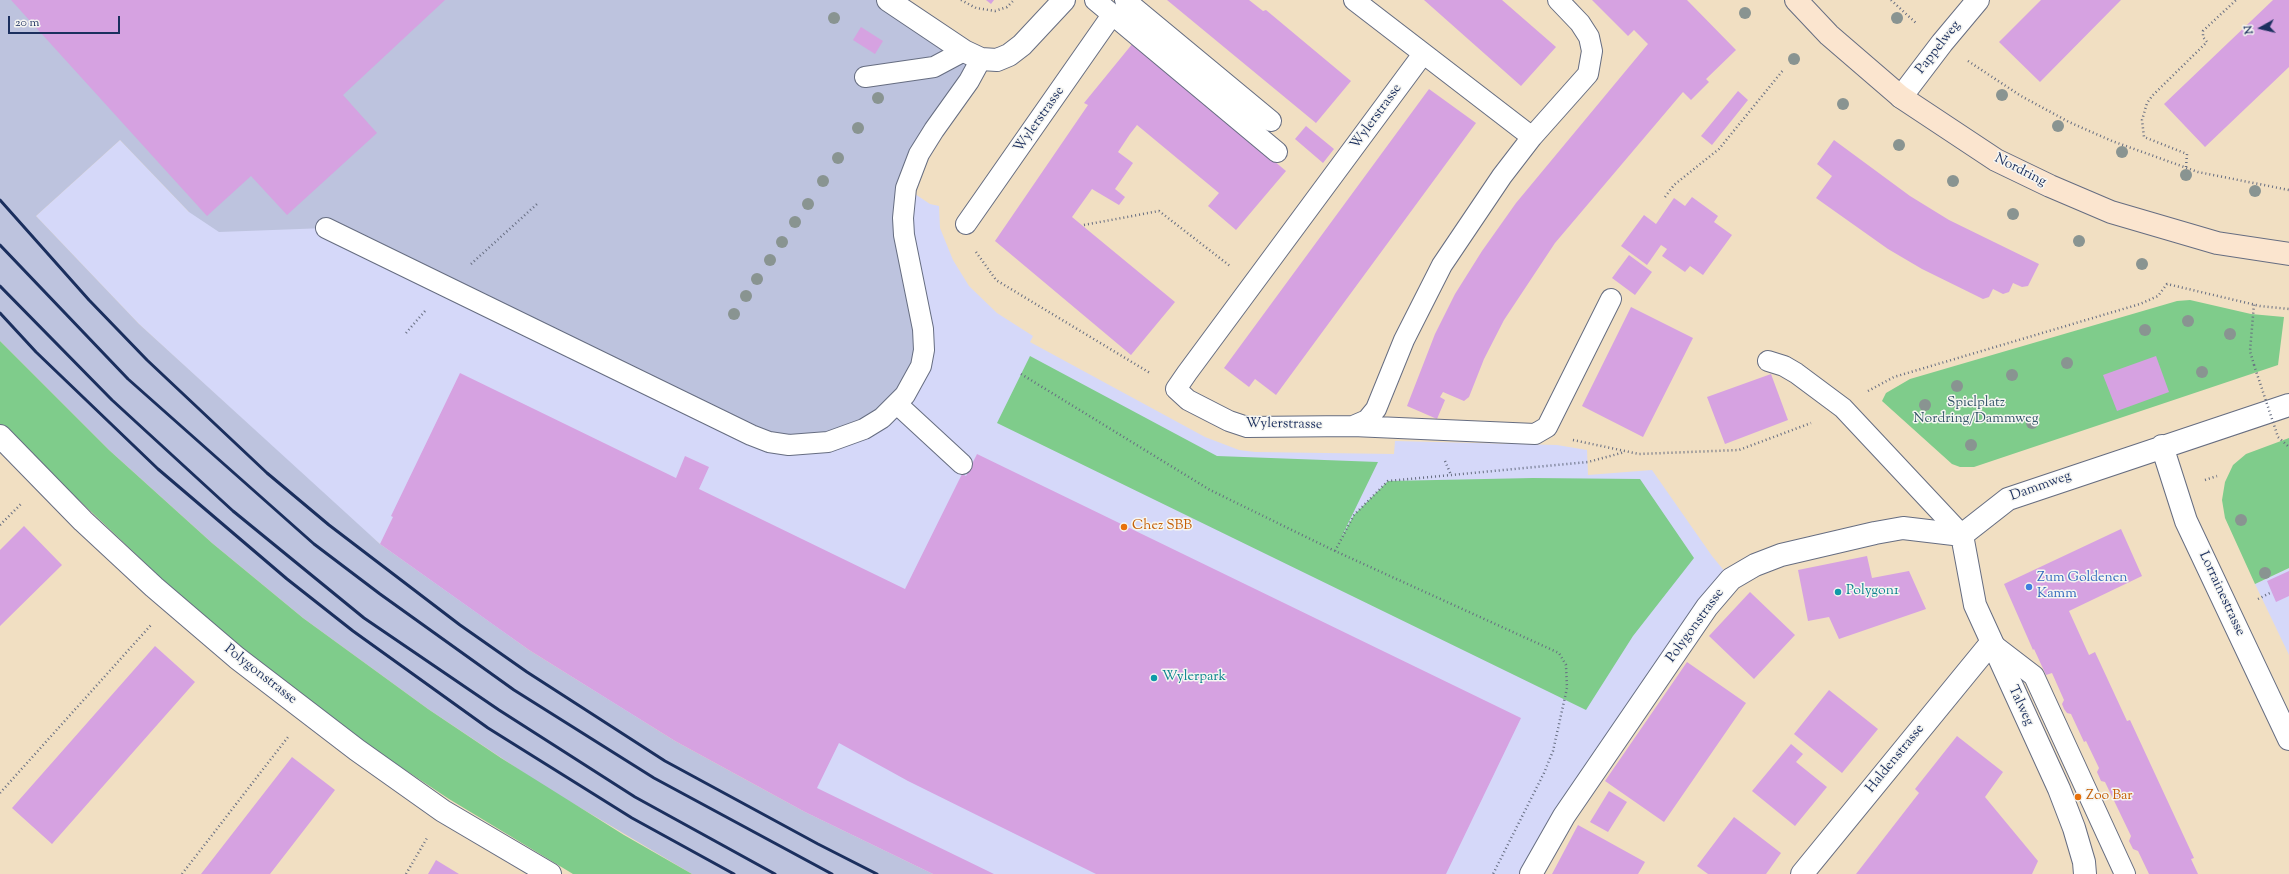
<!DOCTYPE html>
<html>
<head>
<meta charset="utf-8">
<style>
	body { margin:0 }
	#map { position:relative; width:2289px; height:874px; overflow:hidden; background:#f1dfc2; font-family:"Sorts Mill Goudy",serif }
	canvas { display:block }
	.north { position:absolute; left:2241px; top:8px; width:40px; height:40px; -webkit-text-stroke:3px #f6f6f2; paint-order:stroke; rotate:262deg; font-size:11px; font-weight:700; line-height:16px; text-align:center; color:#1b2f5e }
	.north::after { content:''; display:block; margin:auto; width:14px; height:18px; background:#1b2f5e; clip-path:polygon(50% 0,100% 100%,50% 72%,0 100%) }
	.scale { position:absolute; left:8px; top:16px; width:112px; height:18px; box-sizing:border-box; border:2px solid #1b2f5e; border-top:0; padding-left:5px; font-size:12px; line-height:14px; white-space:nowrap; color:#1b2f5e; -webkit-text-stroke:3px #f6f6f2; paint-order:stroke }
</style>
</head>
<body>
<div id="map">
<canvas width="2289" height="874"></canvas>
<div class="north">N</div>
<div class="scale">20 m</div>
</div>
<script>
const context = document.querySelector('canvas').getContext('2d');
context.lineJoin = 'round';
function fillPath(path, color) { context.fillStyle = color; context.fill(path, 'evenodd'); }
const toPath = rows => new Path2D(rows.map(r => 'M' + r).join(''));
function strokePath(path, color, width, dash) { context.strokeStyle = color; context.lineWidth = width; context.lineCap = dash ? 'butt' : 'round'; context.setLineDash(dash || []); context.stroke(path); }
function label(font, color, halo, rows, align = 'center') {
  context.font = font + ' "Sorts Mill Goudy",serif'; context.lineWidth = 3; context.setLineDash([]); context.textBaseline = 'middle'; context.strokeStyle = halo; context.fillStyle = color; for (const [text, x, y, turn = 0] of rows) {
    context.save(); context.translate(x, y); context.rotate((+turn || 0) * Math.PI / 180); context.textAlign = isNaN(turn) ? turn : align; if (halo) context.strokeText(text, 0, 0); context.fillText(text, 0, 0); context.restore();
  }
}
const built = toPath([
	[120,140,189,212,906,188,930,204,939,206,940,228,953,260,969,286,997,313,1033,336,1030,342,1205,437,1239,450,1255,452,1394,454,1395,441,1557,445,1587,450,1588,475,1652,470,1712,556,1731,579,1531,874,933,874,805,812,632,715,499,630,380,544,356,524,139,324,36,216],
	[2289,568,2289,655,2255,584]
]);
const industrial = toPath([
	[0,0,888,0,981,59,906,188,924,350,882,418,797,445,326,228,219,232,189,212,120,140,36,216,139,324,380,544,529,650,675,741,805,812,933,874,692,874,542,785,428,709,303,618,212,543,109,450,0,341]
]);
const green = toPath([
	[2190,300,2251,314,2284,317,2278,365,1974,467,1960,467,1952,464,1882,401,1886,393,1910,379,2177,301],
	[0,341,109,450,212,543,303,618,428,709,501,758,624,835,692,874,573,874,449,799,363,742,316,707,243,649,162,579,0,425],
	[1030,356,1217,456,1378,462,1341,538,1354,515,1388,481,1533,478,1640,479,1694,558,1633,636,1586,710,997,423],
	[2289,438,2289,568,2255,584,2225,518,2222,500,2225,482,2233,465,2246,454]
]);
const building = toPath([
	[11,0,445,0,343,95,377,133,287,215,251,176,207,216],
	[986,0,994,0,991,4],
	[1167,0,1249,0,1263,11,1266,10,1351,81,1316,123],
	[1424,0,1502,0,1556,47,1521,86],
	[1592,0,1687,0,1736,50,1706,79,1709,82,1691,100,1683,92,1555,243,1504,320,1484,359,1469,397,1464,401,1443,392,1440,397,1445,400,1437,419,1407,406,1435,334,1455,294,1482,251,1516,203,1648,44,1634,30,1628,36],
	[2041,0,2121,0,2040,82,1999,42],
	[2273,0,2289,0,2289,67,2205,147,2164,104],
	[861,27,883,41,875,54,853,40],
	[1133,43,1286,171,1236,230,1208,206,1219,193,1137,125,1130,134,1118,152,1133,163,1115,189,1125,197,1119,205,1092,189,1072,217,1175,302,1131,355,995,241,1088,105,1084,103],
	[1429,89,1476,123,1276,395,1255,379,1249,387,1224,368],
	[1738,91,1748,100,1712,145,1701,136],
	[1306,126,1334,149,1323,163,1295,139],
	[1834,140,1910,196,1949,220,2039,264,2028,286,2022,287,2013,283,2009,292,2003,294,1993,289,1989,297,1983,299,1922,269,1888,249,1816,198,1832,176,1817,164],
	[1692,197,1718,216,1714,222,1732,235,1703,275,1690,266,1685,272,1662,256,1667,249,1661,245,1647,265,1621,246,1644,215,1656,224,1674,198,1685,206],
	[1629,255,1652,272,1635,295,1612,278],
	[1631,307,1693,338,1643,437,1582,406],
	[2156,356,2169,392,2117,411,2103,375],
	[460,373,676,478,685,456,709,467,699,489,905,589,962,474,966,476,977,454,1521,718,1446,874,1096,874,908,781,839,743,817,788,994,874,933,874,805,812,675,741,529,650,380,544,393,517,391,516],
	[1771,374,1788,420,1725,444,1707,397],
	[24,526,62,565,0,626,0,550],
	[2121,529,2142,576,2069,611,2089,655,2095,652,2127,721,2130,720,2194,858,2191,859,2198,874,2149,874,2138,851,2133,849,2129,841,2131,836,2105,782,2101,781,2097,772,2099,768,2086,741,2084,742,2071,714,2067,713,2064,709,2062,704,2064,700,2052,673,2046,675,2034,649,2033,650,2004,584],
	[1867,556,1872,578,1909,571,1926,609,1839,639,1829,617,1808,621,1798,570],
	[2289,571,2289,596,2276,602,2267,581],
	[1750,592,1795,635,1754,679,1709,636],
	[155,646,195,682,52,844,12,808],
	[1687,662,1746,703,1664,822,1605,781],
	[1829,690,1878,729,1842,773,1794,734],
	[1957,736,2003,772,1985,797,2038,861,2032,874,1856,874,1919,793,1915,789],
	[1791,744,1803,754,1796,762,1827,787,1795,826,1752,791],
	[292,757,335,790,270,874,201,874],
	[1609,791,1627,802,1608,832,1590,822],
	[1734,817,1781,853,1766,874,1708,874,1697,866],
	[1578,825,1645,862,1638,874,1552,874],
	[436,860,459,874,428,874]
]);
const path = toPath([
	[961,0,976,8,995,11,1007,7,1014,0],
	[1891,0,1917,24],
	[1968,61,2021,96,2069,122,2112,141,2198,172,2289,190],
	[2186,167,2187,154,2144,137,2142,120,2147,103,2152,96,2207,42,2203,37,2203,31,2236,0],
	[1665,197,1674,185,1719,149,1784,69],
	[1084,225,1159,211,1230,266],
	[976,252,996,280,1150,373],
	[471,264,537,204],
	[406,333,425,311],
	[2254,365,2250,351,2254,304],
	[1021,374,1210,490,1335,551,1559,653,1566,665,1567,688,1553,751,1544,773,1493,874],
	[1868,391,1894,377,2140,304,2158,296,2167,284,2260,306,2289,309],
	[1573,440,1639,454,1739,450,1811,423],
	[1445,461,1451,475],
	[2205,480,2217,476],
	[0,525,22,503],
	[1335,551,1354,515,1388,481,1588,462,1625,452],
	[2258,599,2272,592],
	[0,793,151,625],
	[182,874,288,737],
	[406,874,427,838]
]);
const service = toPath([
	[1095,0,1277,152],
	[1125,0,1271,121],
	[1354,0,1532,137],
	[1423,54,1187,373,1176,389,1188,400,1229,421,1247,427,1353,426,1367,420,1376,409,1404,340,1442,265,1502,176,1532,137,1588,74,1592,51,1589,37,1580,23,1558,0],
	[865,77,934,67,964,51],
	[966,224,1112,15],
	[326,228,751,435,769,442,789,445,828,442,864,429,882,418,905,395,921,366,924,350,923,329,904,235,903,218,906,188,919,154,934,130,969,81,981,59],
	[1768,361,1784,366,1796,373,1843,408,1962,535],
	[897,404,962,464],
	[1353,426,1535,434,1547,427,1611,299],
	[1991,643,2034,676,2125,874]
]);
const minor = toPath([
	[888,0,964,51,981,59,997,60,1009,55,1022,45,1064,0],
	[1901,97,1942,43,1978,0],
	[0,436,83,521,154,587,237,658,357,750,443,811,550,874],
	[2162,446,2186,521,2289,739],
	[1962,535,1975,605,2059,789,2074,828,2084,862,2085,874],
	[1962,535,2008,499,2289,405],
	[1531,874,1564,816,1707,607,1731,579,1755,565,1781,555,1875,533,1903,528,1962,535],
	[1802,874,1991,643]
]);
const secondary = toPath([
	[1796,0,1829,35,1901,97,1996,160,2050,186,2111,212,2217,243,2289,254]
]);
const rail = toPath([
	[0,200,89,300,147,360,267,473,329,525,460,625,527,672,665,761,818,844,877,874],
	[0,245,128,379,314,544,380,594,514,690,654,778,832,874],
	[0,286,112,400,233,511,364,618,499,710,635,797,775,874],
	[0,313,36,352,158,469,287,579,353,631,488,728,632,818,734,874]
]);
const pathBridge = toPath([
	[2254,365,2278,437,2289,447]
]);
const trees = [
	[1745,13],
	[834,18],
	[1897,18],
	[1794,59],
	[2002,95],
	[878,98],
	[1843,104],
	[2058,126],
	[858,128],
	[1899,145],
	[2122,152],
	[838,158],
	[2186,175],
	[823,181],
	[1953,181],
	[2255,191],
	[808,204],
	[2013,214],
	[795,222],
	[2079,241],
	[782,242],
	[770,260],
	[2142,264],
	[757,279],
	[746,296],
	[734,314],
	[2188,321],
	[2145,330],
	[2230,334],
	[2067,363],
	[2202,372],
	[2012,375],
	[1957,386],
	[1925,405],
	[2032,423],
	[1971,445],
	[2241,520],
	[2265,573]
];
const markers = [
	[1124,527,4,"#e8710a"],
	[2029,587,4,"#3f7fe0"],
	[1838,592,4,"#0f9aa8"],
	[1154,678,4,"#0f9aa8"],
	[2078,797,4,"#e8710a"]
];
const streetNames = [
	["Pappelweg",1939,48,-52],
	["Wylerstrasse",1377,117,-54],
	["Wylerstrasse",1040,120,-55],
	["Nordring",2020,171,27],
	["Wylerstrasse",1284,425,1],
	["Dammweg",2041,487,-20],
	["Lorrainestrasse",2221,594,65],
	["Polygonstrasse",1696,626,-54],
	["Polygonstrasse",260,675,38],
	["Talweg",2020,706,65],
	["Haldenstrasse",1896,759,-51]
];
const parkNames = [
	["Spielplatz",1976,404],
	["Nordring/Dammweg",1976,420]
];
const foodNames = [
	["Chez SBB",1132,527],
	["Zoo Bar",2086,797]
];
const shopNames = [
	["Zum Goldenen",2037,579],
	["Kamm",2037,595]
];
const cultureNames = [
	["Polygon1",1846,592],
	["Wylerpark",1162,678]
];
fillPath(built, '#d5d8f9');
fillPath(industrial, '#bdc3de');
fillPath(green, '#7fcc8b');
fillPath(building, '#d6a2e1');
strokePath(service, '#666d81', 22);
strokePath(minor, '#666d81', 24);
strokePath(secondary, '#666d81', 24);
strokePath(path, '#666d81', 2.5, [1, 3]);
strokePath(service, '#fff', 20);
strokePath(minor, '#fff', 22);
strokePath(secondary, '#fbe5cf', 22);
strokePath(rail, '#1b2f5e', 3);
strokePath(pathBridge, '#666d81', 2.5, [1, 3]);
context.fillStyle = '#899491';
for (const [x, y] of trees) { context.beginPath(); context.arc(x, y, 6, 0, 2 * Math.PI); context.fill(); }
for (const [x, y, r, color] of markers) { const dot = new Path2D(); dot.arc(x, y, r, 0, 2 * Math.PI); context.fillStyle = color; context.fill(dot); strokePath(dot, '#f6f6f2', 1.5); }
label('14px', '#1b2f5e', '#f6f6f2', streetNames);
label('14px', '#345669', '#f6f6f2', parkNames);
label('14px', '#c56008', '#f6f6f2', foodNames, 'left');
label('14px', '#366cbe', '#f6f6f2', shopNames, 'left');
label('14px', '#0d838f', '#f6f6f2', cultureNames, 'left');
</script>
</body>
</html>
